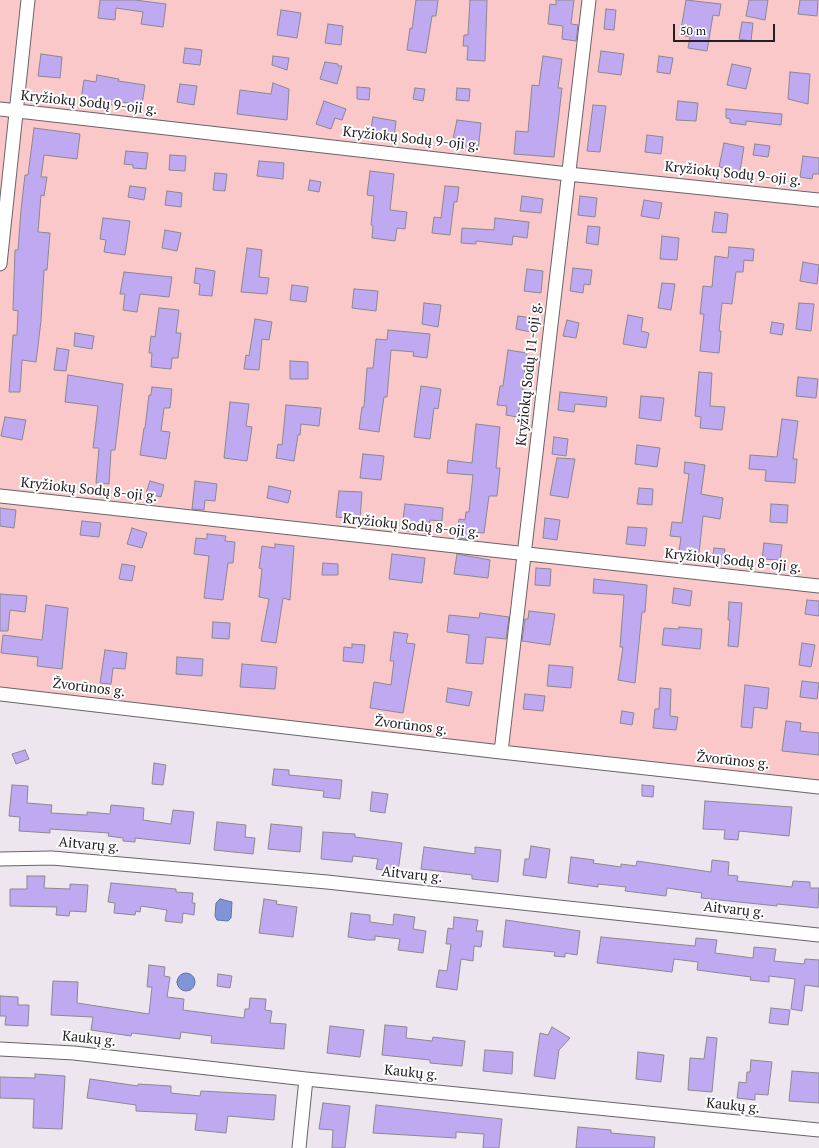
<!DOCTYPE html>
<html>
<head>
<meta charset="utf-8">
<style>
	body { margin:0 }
	#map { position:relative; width:819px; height:1148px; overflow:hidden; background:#eee6ee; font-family:"PT Serif",serif }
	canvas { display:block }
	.scale { position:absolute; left:673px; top:24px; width:102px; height:18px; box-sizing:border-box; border:2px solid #232023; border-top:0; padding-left:5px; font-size:12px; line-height:14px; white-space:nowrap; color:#232023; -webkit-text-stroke:3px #fff; paint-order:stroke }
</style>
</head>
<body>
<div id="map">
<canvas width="819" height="1148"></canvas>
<div class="scale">50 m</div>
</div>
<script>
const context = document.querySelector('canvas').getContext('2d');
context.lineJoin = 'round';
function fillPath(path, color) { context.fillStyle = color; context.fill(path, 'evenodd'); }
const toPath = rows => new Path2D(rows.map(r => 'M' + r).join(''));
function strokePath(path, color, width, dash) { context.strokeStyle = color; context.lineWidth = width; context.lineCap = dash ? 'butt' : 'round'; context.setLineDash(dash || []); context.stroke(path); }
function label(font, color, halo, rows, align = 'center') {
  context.font = font + ' "PT Serif",serif'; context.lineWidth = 4; context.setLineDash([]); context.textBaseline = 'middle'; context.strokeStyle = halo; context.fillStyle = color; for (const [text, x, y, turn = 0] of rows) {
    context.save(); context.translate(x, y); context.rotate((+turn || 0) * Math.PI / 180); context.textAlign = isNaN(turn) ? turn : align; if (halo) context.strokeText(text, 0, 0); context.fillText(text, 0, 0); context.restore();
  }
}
const green = toPath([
	[0,0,819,0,819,781,0,693]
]);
const water = toPath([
	[220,899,232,902,231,918,228,921,217,920,215,916,216,903,220,899],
	'177 982a9 9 0 1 1 18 0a9 9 0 1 1-18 0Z'
]);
const building = toPath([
	[100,0,135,0,166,4,163,27,141,24,143,12,116,8,115,20,98,18,100,0],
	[416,0,438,0,436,16,432,16,426,53,407,50,410,28,412,29,416,0],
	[470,0,487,0,485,61,467,60,468,46,463,46,464,35,468,35,470,0],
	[556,0,574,0,571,24,578,25,576,41,562,39,563,26,548,24,550,4,556,5,556,0],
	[686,0,721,4,719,16,713,15,707,51,688,48,690,37,680,35,686,0],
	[749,0,768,0,765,20,746,16,749,0],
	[800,0,818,0,817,16,798,14,800,0],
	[606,9,616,10,614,30,604,29,606,9],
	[281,10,301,13,297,38,277,35,281,10],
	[742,22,753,23,751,41,739,39,742,22],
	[328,24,343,26,341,45,325,43,328,24],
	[185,48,202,50,200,65,183,63,185,48],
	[601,51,624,54,621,75,598,72,601,51],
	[41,54,62,57,60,78,38,76,41,54],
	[273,56,289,58,287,70,272,65,273,56],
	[543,56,562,59,558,88,562,88,554,157,514,154,516,131,528,132,532,85,539,86,543,56],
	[659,56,673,58,670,74,657,72,659,56],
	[325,62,338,64,338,66,342,66,337,84,320,79,325,62],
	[732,64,751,68,746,89,727,85,732,64],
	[790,72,810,74,808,104,788,99,790,72],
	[97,75,119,79,118,81,145,85,142,105,115,101,114,105,81,99,84,80,96,82,97,75],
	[273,83,289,89,287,120,237,114,240,90,271,94,273,83],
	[180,84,197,86,194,105,177,102,180,84],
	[357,87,370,88,369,100,357,99,357,87],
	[415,88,425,89,423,101,413,99,415,88],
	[457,88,470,89,469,101,456,100,457,88],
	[324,101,346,109,342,120,335,118,331,129,316,124,324,101],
	[678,101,698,103,696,121,676,120,678,101],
	[593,105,606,106,600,152,587,151,593,105],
	[726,109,782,114,781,125,746,121,746,125,730,123,730,119,726,118,726,109],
	[373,117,396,121,394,138,370,134,373,117],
	[457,120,481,123,478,151,451,148,457,120],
	[34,128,80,134,77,159,44,155,41,177,47,177,44,196,41,195,38,232,50,233,47,270,44,270,41,321,36,362,22,360,20,392,9,392,13,335,17,335,18,311,13,310,15,250,18,250,21,210,25,175,28,175,34,128],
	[647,135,663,137,661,154,645,152,647,135],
	[724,143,744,147,740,171,719,167,724,143],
	[755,144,770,146,768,157,753,155,755,144],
	[126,151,148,153,146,169,133,168,133,165,124,164,126,151],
	[170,155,186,156,185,171,169,170,170,155],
	[803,156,819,158,819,174,813,174,812,179,800,177,803,156],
	[259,161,284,163,283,179,257,176,259,161],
	[370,171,394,174,390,210,407,212,405,229,397,228,395,241,372,238,373,226,371,225,374,196,367,195,370,171],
	[215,173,227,174,225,191,213,190,215,173],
	[310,180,321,182,319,192,308,190,310,180],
	[130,186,146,188,144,200,128,197,130,186],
	[445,186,459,187,457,202,454,202,450,235,432,233,434,217,441,218,445,186],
	[167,191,182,193,181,207,165,205,167,191],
	[522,196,543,199,541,213,520,211,522,196],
	[580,196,597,198,595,217,578,215,580,196],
	[644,200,662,203,659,219,641,216,644,200],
	[715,212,728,214,726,233,712,232,715,212],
	[103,218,130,221,125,255,104,252,106,240,100,239,103,218],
	[495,218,529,222,527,238,513,236,512,245,476,241,476,244,461,243,462,228,494,230,495,218],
	[588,226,600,227,598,245,586,243,588,226],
	[165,230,181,233,177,251,162,248,165,230],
	[662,236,679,238,677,260,660,259,662,236],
	[729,247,754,249,753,261,744,260,743,272,736,272,732,304,722,303,719,331,721,331,719,353,700,351,704,314,700,314,703,286,712,287,715,256,728,258,729,247],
	[247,248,262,250,259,277,269,278,267,294,241,292,247,248],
	[803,262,819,265,817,284,800,281,803,262],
	[196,268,215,271,212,296,199,295,200,284,194,283,196,268],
	[573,268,592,270,590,285,584,284,583,293,570,291,573,268],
	[527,269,543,271,541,293,524,291,527,269],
	[124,272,172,277,169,297,140,294,137,312,123,310,125,294,120,294,124,272],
	[662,283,675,284,671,310,658,308,662,283],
	[292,285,308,287,306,302,290,300,292,285],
	[354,289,378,291,376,311,352,308,354,289],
	[424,303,441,305,438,327,422,324,424,303],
	[799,303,814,304,811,331,796,329,799,303],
	[159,308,179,310,176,333,181,333,178,358,172,358,171,369,151,367,152,353,149,353,151,336,155,337,159,308],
	[628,315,643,318,641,331,649,333,646,348,623,344,628,315],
	[518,316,533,318,531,332,516,329,518,316],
	[255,319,272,322,269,340,262,339,259,370,244,369,246,355,249,356,255,319],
	[567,320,579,323,576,338,563,336,567,320],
	[772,322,784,324,782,335,770,333,772,322],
	[388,330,430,334,427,358,413,356,414,352,391,350,387,397,384,397,379,432,359,429,362,407,364,407,367,368,373,368,376,339,387,340,388,330],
	[75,333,94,336,92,349,74,346,75,333],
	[57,348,69,350,66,371,54,370,57,348],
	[508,350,527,353,522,389,524,389,517,417,506,415,507,406,497,405,500,386,503,386,508,350],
	[290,361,308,362,308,379,290,379,290,361],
	[699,372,712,373,710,406,725,407,722,430,700,428,701,417,695,416,699,372],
	[68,375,123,384,115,450,111,450,109,484,96,483,99,448,93,448,98,406,65,402,68,375],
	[798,377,818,379,816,398,796,396,798,377],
	[421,386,441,389,438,409,434,408,430,439,414,437,421,386],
	[152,387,172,389,170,408,164,408,161,431,170,432,166,459,140,455,144,428,145,428,149,395,151,395,152,387],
	[560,392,607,397,606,407,575,404,574,412,558,410,560,392],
	[641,396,664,398,661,421,639,418,641,396],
	[230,402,249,404,246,426,252,427,247,461,224,458,230,402],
	[286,405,321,408,319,426,301,424,300,435,298,435,294,461,276,458,278,444,282,445,286,405],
	[5,417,26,420,22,440,1,436,5,417],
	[782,419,798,421,793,459,797,459,795,483,765,481,766,470,749,469,750,455,777,457,782,419],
	[476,424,500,427,496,468,500,468,497,496,489,496,484,533,473,532,472,540,458,538,457,536,459,519,465,520,466,512,469,512,473,475,447,473,448,460,472,463,476,424],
	[554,437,568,439,566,456,552,454,554,437],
	[637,445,660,448,657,467,635,464,637,445],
	[363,454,384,456,381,480,360,478,363,454],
	[557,458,575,459,568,498,550,495,557,458],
	[685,462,705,465,701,494,723,498,720,519,703,516,699,554,679,552,681,537,670,536,672,522,682,523,689,474,684,473,685,462],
	[150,481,164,485,161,497,146,493,150,481],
	[195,481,217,484,215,501,205,500,204,510,192,509,195,481],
	[269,486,291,491,288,503,267,498,269,486],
	[639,488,653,489,652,505,637,504,639,488],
	[339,491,362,492,360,519,336,517,339,491],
	[405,504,443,508,442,521,430,520,428,533,406,531,407,521,403,520,405,504],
	[771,504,788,505,787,523,770,522,771,504],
	[0,508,16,510,14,528,0,526,0,508],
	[545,518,560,520,557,540,543,538,545,518],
	[82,521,101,523,99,537,80,535,82,521],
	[628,527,647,528,645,546,626,544,628,527],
	[132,528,147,533,142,548,127,544,132,528],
	[207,534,226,536,225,541,235,542,233,563,228,563,223,600,204,598,209,556,194,554,196,538,207,539,207,534],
	[764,543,782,545,780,560,762,559,764,543],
	[275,544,294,546,290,600,283,598,276,643,261,641,269,599,259,597,262,569,259,568,262,546,275,548,275,544],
	[714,548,725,549,723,564,712,562,714,548],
	[392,554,425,558,422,583,389,579,392,554],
	[457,554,490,560,488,578,454,574,457,554],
	[323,563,338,564,338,575,322,575,323,563],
	[122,564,135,566,132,581,119,579,122,564],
	[536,568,551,569,550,586,535,585,536,568],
	[594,579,647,585,645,612,642,612,635,683,618,680,623,647,620,647,624,595,593,593,594,579],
	[674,588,692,591,690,606,672,603,674,588],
	[0,594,27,596,25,612,10,610,8,631,0,631,0,594],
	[807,600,819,601,819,616,805,614,807,600],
	[729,602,742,603,738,647,728,646,730,620,728,620,729,602],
	[46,605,68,608,62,669,37,666,38,657,1,653,3,635,42,640,46,605],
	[529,611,555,614,550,645,522,641,525,619,528,619,529,611],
	[480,613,509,617,506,639,486,637,483,664,466,663,469,635,447,632,449,615,479,618,480,613],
	[213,622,230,623,229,639,212,638,213,622],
	[679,627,702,629,700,649,662,645,664,628,679,629,679,627],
	[394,632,408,634,406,643,415,644,403,713,370,708,374,682,391,685,394,661,390,661,394,632],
	[802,643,815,645,811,667,799,665,802,643],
	[352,644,365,645,363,663,343,661,344,647,352,648,352,644],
	[105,650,127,653,125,669,113,668,111,684,100,683,105,650],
	[177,657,203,659,202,676,176,674,177,657],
	[242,664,277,667,275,689,240,687,242,664],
	[549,665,573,667,571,688,547,686,549,665],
	[802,681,819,683,817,699,800,697,802,681],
	[745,685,769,688,767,709,754,707,752,728,741,727,745,685],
	[448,688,472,692,469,706,446,702,448,688],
	[660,688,671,689,670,716,678,717,676,730,653,728,655,709,659,709,660,688],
	[525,694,545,696,543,711,523,709,525,694],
	[622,711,634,713,632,725,620,723,622,711],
	[786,721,801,723,800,731,819,733,819,755,782,751,786,721],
	[25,750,29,759,16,764,12,754,25,750],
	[154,763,166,765,163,785,152,784,154,763],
	[274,769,289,770,289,775,342,780,340,799,323,797,324,791,272,785,274,769],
	[12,785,28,786,27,803,52,805,51,813,87,815,87,812,110,814,111,805,144,808,143,820,171,824,173,810,194,812,190,844,135,838,135,842,123,841,123,838,108,836,109,833,50,829,50,833,19,831,20,817,9,816,12,785],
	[642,785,654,786,653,797,642,796,642,785],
	[372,792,388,794,385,813,370,811,372,792],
	[705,801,792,807,789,836,739,831,738,840,724,839,725,830,703,829,705,801],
	[217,822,246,825,245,837,255,838,253,854,214,850,217,822],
	[271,824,302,827,300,852,268,849,271,824],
	[323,832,355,834,355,837,402,843,398,872,376,869,378,859,353,856,352,862,321,859,323,832],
	[531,846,550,849,546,878,523,875,525,859,529,859,531,846],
	[424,847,475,854,475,847,501,850,498,882,472,879,472,875,421,869,424,847],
	[571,857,594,860,593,863,621,867,621,864,636,866,637,861,711,872,712,860,729,862,728,875,738,876,737,881,792,887,793,881,810,882,810,888,819,888,818,908,777,904,777,906,701,898,702,893,667,888,666,896,625,891,626,887,598,884,598,887,568,883,571,857],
	[27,876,45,876,44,888,70,889,70,884,88,885,86,912,70,911,69,916,56,915,57,907,10,906,10,889,27,889,27,876],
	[111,883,176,889,176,892,193,893,192,903,195,903,194,915,183,913,182,923,165,921,167,910,141,906,140,912,136,911,135,915,114,913,115,903,108,902,111,883],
	[264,899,277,901,276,904,297,907,293,937,259,933,264,899],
	[351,913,370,915,370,922,393,925,394,914,415,917,413,929,426,931,423,953,398,950,400,939,375,936,375,940,367,940,348,937,351,913],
	[454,917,478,920,476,931,483,931,481,947,474,946,473,961,461,959,457,990,436,987,439,970,447,971,451,944,446,944,448,928,453,929,454,917],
	[506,920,580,931,577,955,565,953,565,957,554,956,555,952,503,947,506,920],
	[601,937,695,946,696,938,717,940,715,953,753,958,754,947,776,949,774,961,804,964,805,959,819,960,819,987,805,985,802,1011,791,1009,795,979,769,976,769,982,750,980,751,977,697,970,698,962,674,959,672,972,597,963,601,937],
	[149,965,165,967,164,976,170,977,167,997,184,999,183,1010,244,1018,245,1009,249,1009,250,998,266,999,265,1010,272,1011,270,1023,286,1024,284,1049,211,1043,212,1036,181,1032,180,1039,132,1033,131,1036,91,1030,93,1017,51,1015,53,981,78,982,77,1003,149,1014,152,987,147,987,149,965],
	[218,974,232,976,230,988,217,986,218,974],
	[0,996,18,997,18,1005,29,1005,28,1026,5,1025,6,1016,0,1016,0,996],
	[771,1008,790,1010,788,1025,769,1023,771,1008],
	[385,1025,407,1027,406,1038,432,1041,433,1037,465,1041,462,1066,430,1063,430,1060,382,1055,385,1025],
	[330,1026,364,1030,360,1057,327,1053,330,1026],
	[552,1027,570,1038,559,1050,555,1079,534,1076,540,1033,548,1035,552,1027],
	[707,1037,717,1038,712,1092,688,1090,690,1058,704,1059,707,1037],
	[485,1050,513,1052,512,1074,483,1071,485,1050],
	[638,1052,664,1055,661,1082,636,1079,638,1052],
	[751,1060,772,1062,768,1095,755,1094,755,1100,737,1098,739,1082,746,1083,747,1072,750,1072,751,1060],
	[792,1071,819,1073,819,1103,789,1101,792,1071],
	[35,1074,65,1076,62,1129,33,1128,34,1099,0,1098,0,1077,35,1078,35,1074],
	[90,1079,138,1086,138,1084,171,1086,171,1093,200,1096,201,1091,276,1095,274,1120,228,1116,226,1133,195,1130,197,1114,136,1111,136,1105,87,1098,90,1079],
	[323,1103,350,1106,345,1148,332,1148,333,1130,319,1129,323,1103],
	[376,1105,502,1119,499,1148,483,1148,484,1134,456,1132,456,1138,373,1133,376,1105],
	[578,1127,611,1130,611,1133,655,1137,654,1148,576,1148,578,1127]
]);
const street = toPath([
	[0,109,568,174,819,200],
	[0,264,28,0],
	[0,496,819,586],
	[0,694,501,752,819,787],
	[501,752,589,0],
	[0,859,52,858,327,882,819,935],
	[0,1049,74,1053,306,1079,819,1130],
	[299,1148,306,1079]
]);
const streetNames = [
	["Kryžiokų Sodų 9-oji g.",89,103,6],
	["Kryžiokų Sodų 9-oji g.",411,139,6],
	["Kryžiokų Sodų 9-oji g.",733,174,6],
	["Kryžiokų Sodų 11-oji g.",529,374,-84],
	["Kryžiokų Sodų 8-oji g.",89,490,6],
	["Kryžiokų Sodų 8-oji g.",411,526,6],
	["Kryžiokų Sodų 8-oji g.",733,561,6],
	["Žvorūnos g.",89,688,7],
	["Žvorūnos g.",411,726,7],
	["Žvorūnos g.",733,761,6],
	["Aitvarų g.",89,845,5],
	["Aitvarų g.",412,875,6],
	["Aitvarų g.",734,910,6],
	["Kaukų g.",89,1039,6],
	["Kaukų g.",411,1073,6],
	["Kaukų g.",733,1106,6]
];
fillPath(green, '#fac8c9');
fillPath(water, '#8095d7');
strokePath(water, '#6472a1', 1);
fillPath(building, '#bfaaf1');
strokePath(building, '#8b8891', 1);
strokePath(street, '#686269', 15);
strokePath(street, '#fff', 13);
label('14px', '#232023', '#fff', streetNames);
</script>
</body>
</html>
